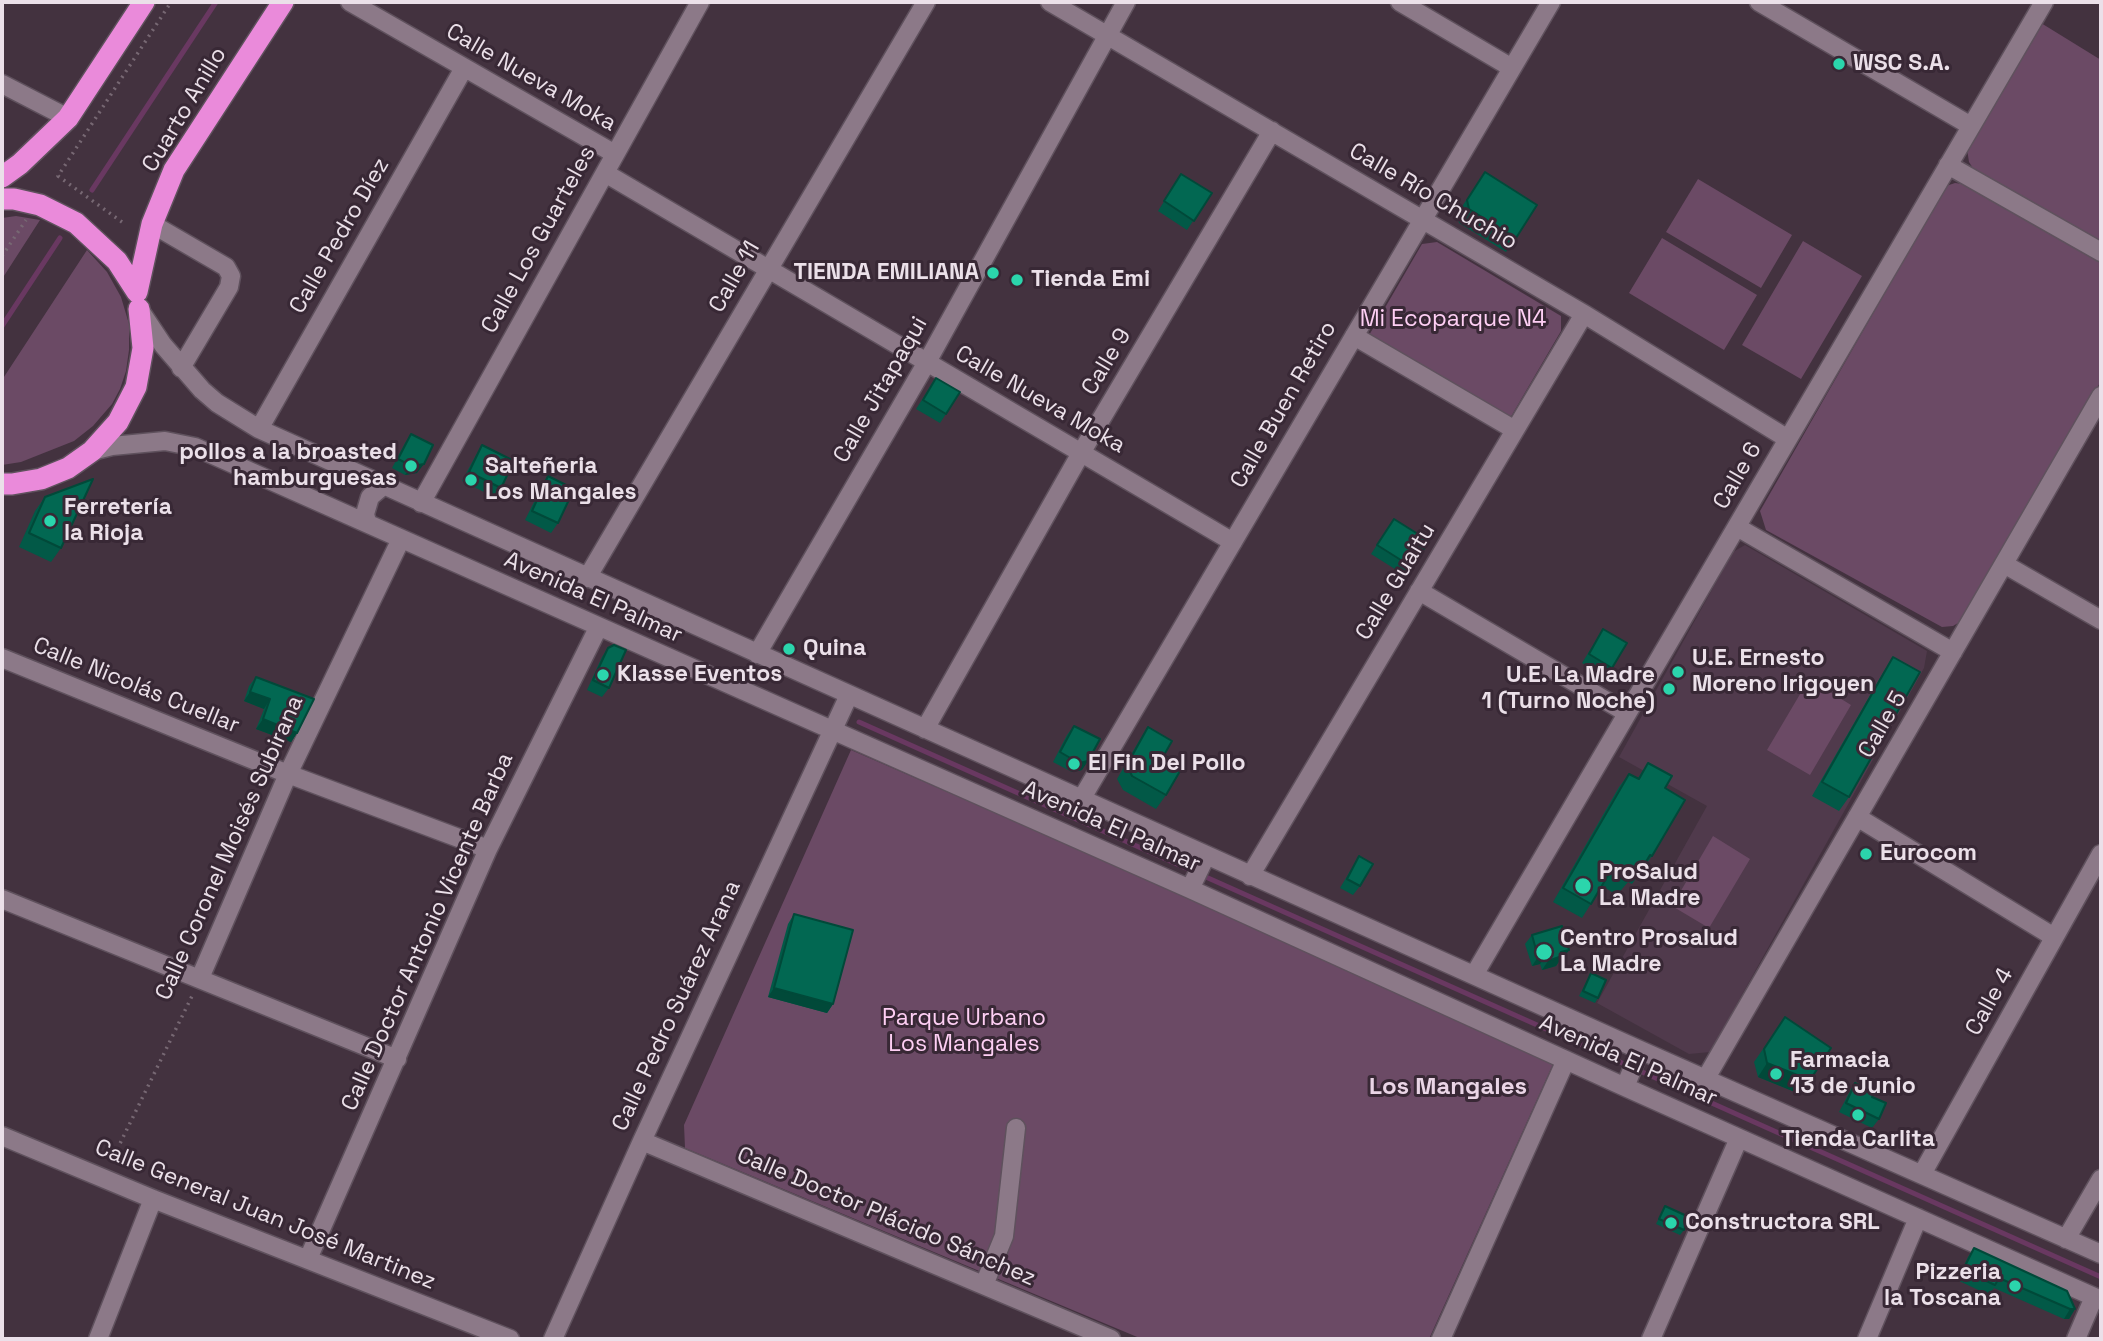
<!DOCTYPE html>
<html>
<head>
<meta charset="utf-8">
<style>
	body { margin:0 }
	#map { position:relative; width:2103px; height:1341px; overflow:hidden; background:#43323f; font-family:"Space Grotesk",sans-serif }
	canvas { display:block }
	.frame { position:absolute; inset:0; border:4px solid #ebe0e9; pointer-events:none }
</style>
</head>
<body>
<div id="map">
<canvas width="2103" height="1341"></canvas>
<div class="frame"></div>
</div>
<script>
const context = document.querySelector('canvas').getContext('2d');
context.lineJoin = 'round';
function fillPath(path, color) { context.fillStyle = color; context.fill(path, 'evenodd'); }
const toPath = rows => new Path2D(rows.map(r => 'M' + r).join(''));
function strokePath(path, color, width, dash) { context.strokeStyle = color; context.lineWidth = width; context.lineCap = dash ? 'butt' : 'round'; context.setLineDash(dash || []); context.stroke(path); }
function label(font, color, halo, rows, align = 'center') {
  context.font = font + ' "Space Grotesk",sans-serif'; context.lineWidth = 6; context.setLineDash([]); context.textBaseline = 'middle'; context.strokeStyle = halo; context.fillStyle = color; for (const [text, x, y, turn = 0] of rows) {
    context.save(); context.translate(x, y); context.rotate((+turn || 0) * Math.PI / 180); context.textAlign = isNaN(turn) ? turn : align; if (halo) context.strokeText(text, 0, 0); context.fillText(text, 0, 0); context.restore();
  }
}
const built = toPath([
	[1745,545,1927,651,1924,668,1710,1052,1689,1054,1597,1003,1707,806,1619,757,1733,552]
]);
const green = toPath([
	[2041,23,2101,60,2101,244,1976,173,1969,162,1967,149],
	[1698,179,1792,235,1761,288,1666,232],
	[1955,183,1963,184,2101,263,2101,381,1963,620,1953,626,1942,627,1766,530,1760,511,1946,186],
	[16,216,40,220,2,279,2,218],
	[1662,238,1757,295,1724,350,1629,293],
	[1803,241,1862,276,1801,379,1742,345],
	[1437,242,1561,316,1561,331,1509,420,1368,337,1422,244],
	[87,250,107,272,121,297,129,324,129,350,126,371,120,389,112,404,93,426,74,441,21,462,2,465,2,380],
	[1809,679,1851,705,1810,775,1767,750],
	[851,750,1196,900,1554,1062,1429,1339,1142,1339,685,1148,684,1125],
	[1713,836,1750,859,1709,928,1672,906]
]);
const stream = toPath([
	[92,190,216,2],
	[2,326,60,238],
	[859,722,2101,1277]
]);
const path = toPath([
	[122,222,58,176,171,2],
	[2,256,26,220],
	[111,1162,192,996]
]);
const minor = toPath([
	[350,2,615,154],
	[1050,2,1584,314,1788,439],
	[1400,2,1512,68],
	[1759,2,1971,126],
	[2,84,68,118],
	[1948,165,2101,252],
	[605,173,1233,542],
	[152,224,226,267,231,276,229,287,181,368],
	[139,309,163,345,202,390,217,403,259,429,1640,1050,2101,1254],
	[1354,336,1515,430],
	[259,429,464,68],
	[92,451,112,446,165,441,195,447,1190,889,1625,1087,2101,1300],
	[421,503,700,2],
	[367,522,365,514,370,497,383,486],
	[1737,527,1953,652],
	[2004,564,2101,620],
	[587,578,926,2],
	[1419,591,1627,713],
	[757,654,927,362,1126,2],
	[2,658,288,774,488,849],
	[925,729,1081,453,1272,131],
	[1082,798,1551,2],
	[1857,817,2054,937],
	[1250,876,1584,314],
	[1190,889,1206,856],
	[2,899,397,1059],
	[1474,975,2044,2],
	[200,978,288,774,401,539],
	[1706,1078,2101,396],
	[1625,1087,1640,1050],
	[2,1136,153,1199,510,1339],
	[642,1141,1111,1339],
	[1922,1174,2101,854],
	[2066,1239,2101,1179],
	[308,1259,488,849,598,628],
	[984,1285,1004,1236,1016,1128],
	[98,1339,153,1199],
	[553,1339,642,1141,849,695],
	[1441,1339,1566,1060],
	[1651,1339,1739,1138],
	[1867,1339,1918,1218],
	[2076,1339,2094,1297]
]);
const highway = toPath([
	[2,177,20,164,68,118,144,2],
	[2,199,14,199,40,205,76,223,117,261,137,292],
	[137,292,152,224,174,170,283,2],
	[2,484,12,484,41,479,68,468,92,451,118,422,136,387,143,348,139,309]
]);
const wall = toPath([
	[1485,172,1516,238,1506,252,1459,223,1457,214],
	[1175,184,1212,193,1187,230,1158,211],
	[936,378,946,414,940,423,916,409],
	[411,434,417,473,405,475,392,468,405,443],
	[482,445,501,488,494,497,462,481,476,455],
	[548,476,558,523,551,533,525,520,542,486],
	[45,497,61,548,51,562,19,547,35,511],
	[1388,528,1412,567,1406,576,1371,554],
	[1603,629,1612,668,1606,677,1582,663],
	[608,648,609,688,602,697,587,690,602,657],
	[1893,657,1849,797,1839,811,1812,796,1884,671],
	[256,677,297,733,291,742,256,729,264,709,244,701,249,686],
	[1074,726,1082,770,1072,772,1053,762,1067,735],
	[1148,727,1164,755,1166,795,1156,809,1123,790,1117,779,1139,741],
	[1648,763,1665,788,1652,856,1632,884,1628,882,1617,895,1602,886,1582,918,1553,902,1619,787,1629,774,1638,778],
	[1359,856,1360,886,1353,895,1340,888],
	[794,914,833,1004,827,1013,768,997,788,924],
	[1532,935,1563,959,1560,960,1556,966,1542,970,1540,964,1532,966,1525,944],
	[1591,973,1598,998,1595,1003,1579,996],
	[1785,1017,1800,1094,1758,1077,1754,1062],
	[1855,1083,1872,1097,1879,1119,1872,1128,1839,1112,1849,1093],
	[1665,1206,1684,1230,1680,1235,1656,1224],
	[1974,1248,2075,1309,2069,1319,2064,1319,1994,1288,1989,1295,1957,1280,1968,1257]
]);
const shadedWall = toPath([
	[424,464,417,473,405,475,412,466],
	[250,692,270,699,264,709,244,701],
	[263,719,297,733,291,742,256,729],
	[1088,761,1082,770,1072,772,1079,763],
	[1569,950,1563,959,1560,960,1556,966,1542,970,1548,961,1561,952],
	[1547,955,1540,964,1532,966,1538,957],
	[774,988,833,1004,827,1013,768,997],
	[1767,1063,1810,1080,1800,1094,1758,1077],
	[2070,1309,2075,1309,2069,1319,2064,1319]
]);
const building = toPath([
	[1485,172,1537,205,1516,238,1469,209,1467,200,1485,172],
	[1181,174,1212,193,1194,221,1164,201,1181,174],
	[936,378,960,392,946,414,923,400,936,378],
	[411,434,433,445,424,464,412,466,398,459,411,434],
	[482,445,514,461,501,488,469,472,482,445],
	[548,476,574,489,558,523,532,511,548,476],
	[93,479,61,548,29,533,45,497,93,479],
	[1394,519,1429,541,1412,567,1377,545,1394,519],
	[1603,629,1627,643,1612,668,1589,654,1603,629],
	[614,645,626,650,609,688,593,680,608,648,614,645],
	[1893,657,1920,672,1849,797,1822,782,1893,657],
	[256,677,314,699,297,733,263,719,270,699,250,692,256,677],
	[1074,726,1100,739,1088,761,1079,763,1060,752,1074,726],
	[1148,727,1172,741,1164,755,1183,766,1166,795,1132,776,1127,765,1148,727],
	[1648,763,1672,776,1665,788,1685,800,1652,856,1650,855,1641,870,1637,868,1626,881,1610,872,1591,904,1563,888,1629,774,1639,779,1648,763],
	[1359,856,1373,864,1360,886,1347,879,1359,856],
	[794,914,853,930,833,1004,774,988,794,914],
	[1562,926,1569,950,1561,952,1562,956,1548,961,1547,955,1538,957,1532,935,1562,926],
	[1591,973,1606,980,1598,998,1583,991,1591,973],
	[1785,1017,1831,1048,1810,1080,1767,1063,1764,1049,1785,1017],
	[1855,1083,1874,1092,1872,1097,1886,1103,1879,1119,1846,1103,1855,1083],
	[1665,1206,1689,1217,1684,1230,1659,1219,1665,1206],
	[1974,1248,2067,1291,2075,1309,2070,1309,1999,1278,1995,1285,1963,1270,1974,1248]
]);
const markers = [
	[1839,64,7,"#2bd5ac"],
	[993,273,7,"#2bd5ac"],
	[1017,280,7,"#2bd5ac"],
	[411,466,7,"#2bd5ac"],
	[471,480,7,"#2bd5ac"],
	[50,521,7,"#2bd5ac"],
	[789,649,7,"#2bd5ac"],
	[1678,672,7,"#2bd5ac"],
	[603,675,7,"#2bd5ac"],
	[1669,689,7,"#2bd5ac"],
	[1074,764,7,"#2bd5ac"],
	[1866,854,7,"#2bd5ac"],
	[1583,886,9,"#2bd5ac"],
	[1544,952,9,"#2bd5ac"],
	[1776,1074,7,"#2bd5ac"],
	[1858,1115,7,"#2bd5ac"],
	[1671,1223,7,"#2bd5ac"],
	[2015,1286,7,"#2bd5ac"]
];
const poiNames = [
	["WSC S.A.",1853,64],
	["TIENDA EMILIANA",979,273,"right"],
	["Tienda Emi",1031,280],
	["pollos a la broasted",397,453,"right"],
	["hamburguesas",397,479,"right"],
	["Salteñeria",485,467],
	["Los Mangales",485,493],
	["Ferretería",64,508],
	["la Rioja",64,534],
	["Quina",803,649],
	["U.E. Ernesto",1692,659],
	["Moreno Irigoyen",1692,685],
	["Klasse Eventos",617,675],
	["U.E. La Madre",1655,676,"right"],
	["1 (Turno Noche)",1655,702,"right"],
	["El Fin Del Pollo",1088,764],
	["Eurocom",1880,854],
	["ProSalud",1599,873],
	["La Madre",1599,899],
	["Centro Prosalud",1560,939],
	["La Madre",1560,965],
	["Farmacia",1790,1061],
	["13 de Junio",1790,1087],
	["Tienda Carlita",1858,1140,"center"],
	["Constructora SRL",1685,1223],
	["Pizzeria",2001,1273,"right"],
	["la Toscana",2001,1299,"right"]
];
const streetNames = [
	["Calle Nueva Moka",531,78,30],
	["Cuarto Anillo",185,110,-59],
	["Calle Río Chuchio",1433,197,30],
	["Calle Pedro Díez",340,236,-60],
	["Calle Los Guarteles",539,240,-61],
	["Calle 11",735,277,-60],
	["Calle 9",1107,362,-59],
	["Calle Jitapaqui",881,390,-60],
	["Calle Nueva Moka",1040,400,30],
	["Calle Buen Retiro",1284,405,-60],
	["Calle 6",1738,476,-60],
	["Calle Guaitu",1396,582,-59],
	["Avenida El Palmar",593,598,24],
	["Calle Nicolás Cuellar",136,686,22],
	["Calle 5",1883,725,-60],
	["Avenida El Palmar",1111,827,24],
	["Calle Coronel Moisés Subirana",230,848,-66],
	["Calle Doctor Antonio Vicente Barba",428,932,-66],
	["Calle 4",1990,1002,-61],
	["Calle Pedro Suárez Arana",677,1006,-65],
	["Avenida El Palmar",1628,1061,24],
	["Calle General Juan José Martinez",265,1215,22],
	["Calle Doctor Plácido Sánchez",886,1217,23]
];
const parkNames = [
	["Mi Ecoparque N4",1453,320],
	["Parque Urbano",964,1019],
	["Los Mangales",964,1045]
];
const neighbourhoodNames = [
	["Los Mangales",1448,1087]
];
fillPath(built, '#503a4c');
fillPath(green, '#6b4a65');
strokePath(stream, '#693861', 5);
strokePath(minor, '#5f515d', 21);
strokePath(highway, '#5f515d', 24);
strokePath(path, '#776873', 3.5, [2, 5]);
strokePath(minor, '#8c7988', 18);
strokePath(highway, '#ea8ada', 21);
fillPath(wall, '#025947');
fillPath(shadedWall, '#014939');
fillPath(building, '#026852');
strokePath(building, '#014939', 2);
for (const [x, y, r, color] of markers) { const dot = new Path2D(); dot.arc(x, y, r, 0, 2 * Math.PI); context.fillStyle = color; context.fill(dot); strokePath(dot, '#382835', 2.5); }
label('bold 23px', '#ebe0e9', '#382835', poiNames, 'left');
label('23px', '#ebe0e9', '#382835', streetNames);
label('23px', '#fecff4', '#382835', parkNames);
label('bold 24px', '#ead5e6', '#382835', neighbourhoodNames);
</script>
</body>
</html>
